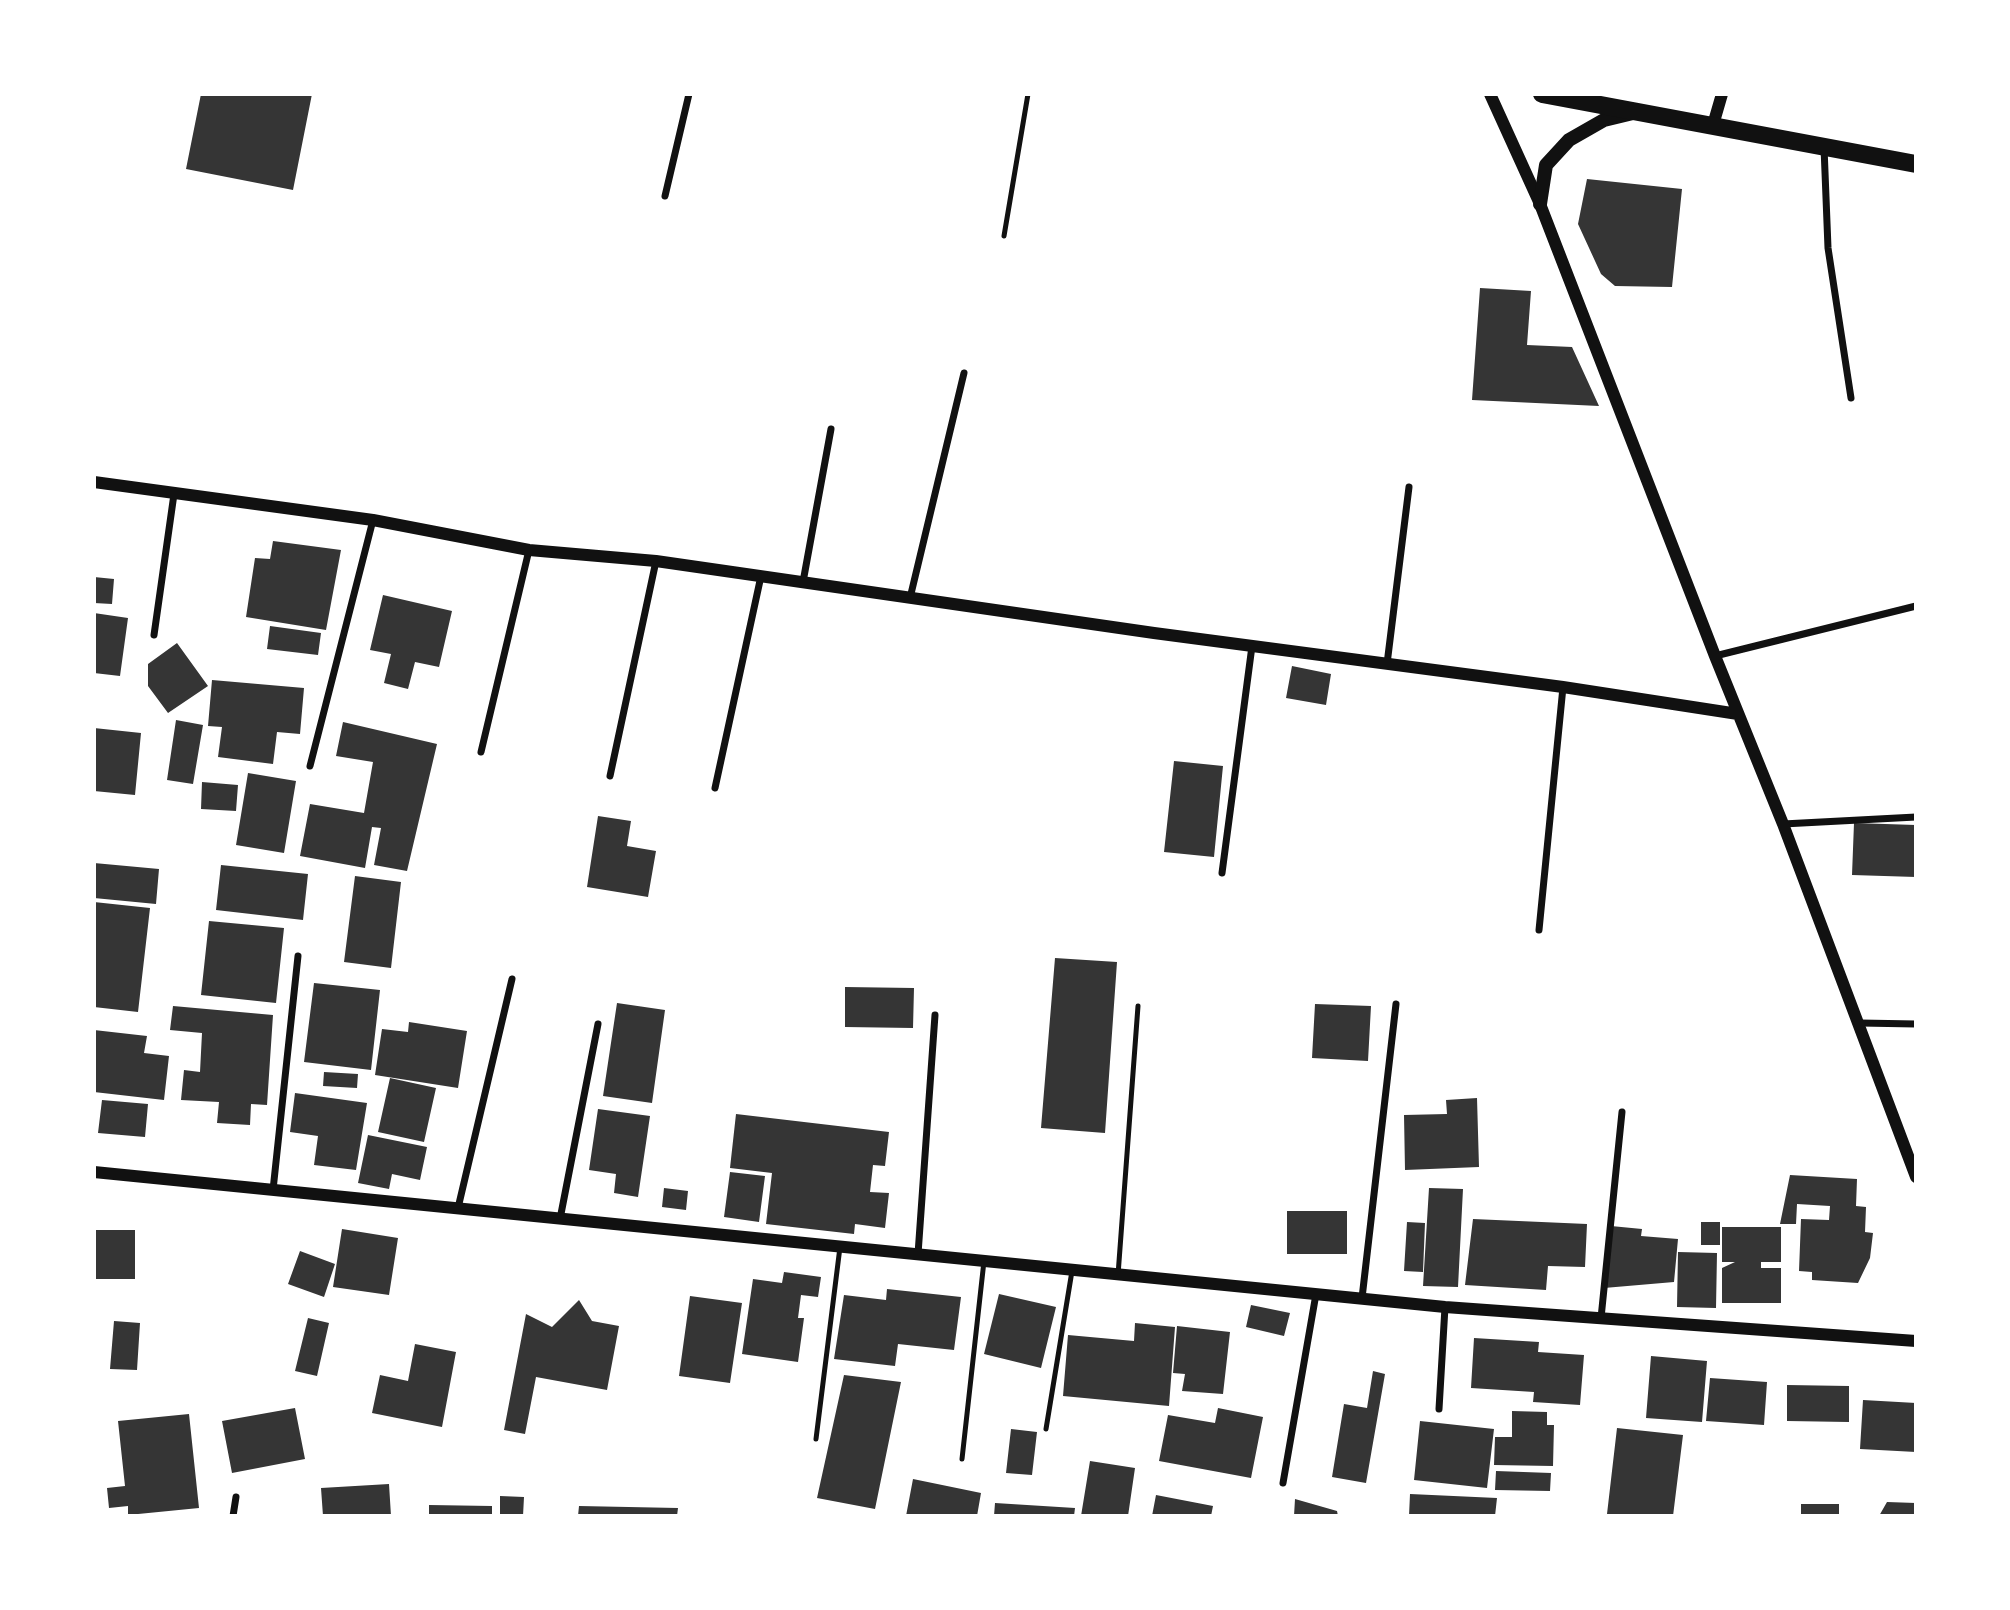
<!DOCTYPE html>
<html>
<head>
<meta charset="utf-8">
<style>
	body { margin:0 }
	#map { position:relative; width:2010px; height:1610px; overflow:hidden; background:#fff; font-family:"Source Sans 3",sans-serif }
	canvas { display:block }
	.frame { position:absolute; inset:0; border:96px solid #fff; pointer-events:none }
</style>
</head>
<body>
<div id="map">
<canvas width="2010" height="1610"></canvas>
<div class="frame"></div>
</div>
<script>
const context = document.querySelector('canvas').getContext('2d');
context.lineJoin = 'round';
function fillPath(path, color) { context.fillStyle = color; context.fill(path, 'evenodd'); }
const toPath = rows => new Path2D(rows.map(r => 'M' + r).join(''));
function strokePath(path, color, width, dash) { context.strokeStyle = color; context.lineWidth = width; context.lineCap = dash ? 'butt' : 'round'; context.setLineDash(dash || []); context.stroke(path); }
const building = toPath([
	[201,94,312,94,293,190,186,169],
	[1587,179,1682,189,1672,287,1615,286,1601,274,1578,224],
	[1480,288,1531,291,1527,345,1572,347,1599,406,1472,400],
	[273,541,341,550,326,630,246,617,255,558,270,559],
	[94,577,114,579,112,604,94,603],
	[383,595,452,611,439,667,415,662,408,689,384,683,391,654,370,650],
	[94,613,128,618,120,676,94,673],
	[270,626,321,633,318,655,267,649],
	[177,643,208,686,168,713,148,686,148,664],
	[1292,666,1331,674,1326,705,1286,698],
	[212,680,304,688,300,734,277,732,273,764,218,757,222,727,208,726],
	[176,720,203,725,193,784,167,780],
	[343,722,437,744,407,871,374,865,381,828,372,827,365,868,300,856,310,804,364,813,373,762,336,756],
	[94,728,141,733,135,795,94,791],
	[1174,761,1223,766,1214,857,1164,852],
	[248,773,296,781,284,853,236,845],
	[202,782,238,785,236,811,201,809],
	[598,816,631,821,627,846,656,851,648,897,587,887],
	[1854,823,1916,825,1916,877,1852,875],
	[94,863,159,869,156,904,94,898],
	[221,865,308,874,303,920,216,910],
	[355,876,401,882,391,968,344,962],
	[94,902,150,908,138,1012,94,1007],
	[209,921,284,928,276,1003,201,995],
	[1055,958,1117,962,1105,1133,1041,1128],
	[314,983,380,990,371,1070,304,1062],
	[845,987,914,988,913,1028,845,1027],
	[617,1003,665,1010,652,1103,603,1096],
	[1315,1004,1371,1006,1368,1061,1312,1058],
	[173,1006,273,1015,267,1105,251,1104,250,1125,217,1123,219,1102,181,1100,184,1070,200,1072,202,1033,170,1030],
	[409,1022,467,1031,458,1088,375,1075,382,1029,408,1032],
	[94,1030,147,1036,144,1053,169,1056,164,1100,94,1092],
	[324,1072,358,1074,357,1088,323,1086],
	[390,1078,436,1088,424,1142,378,1132],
	[295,1093,367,1103,356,1170,314,1165,318,1136,290,1132],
	[1477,1098,1479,1167,1405,1170,1404,1115,1447,1114,1446,1100],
	[102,1100,148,1104,145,1137,98,1133],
	[598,1109,650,1116,638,1197,614,1193,616,1174,589,1170],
	[736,1114,889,1132,885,1166,873,1165,870,1192,889,1193,885,1228,855,1224,854,1234,766,1224,772,1173,730,1168],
	[368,1135,427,1147,420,1180,392,1174,389,1189,358,1183],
	[730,1172,765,1176,759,1222,724,1217],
	[1790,1175,1857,1179,1856,1206,1866,1207,1865,1232,1873,1233,1870,1258,1858,1283,1812,1280,1812,1272,1799,1271,1801,1219,1829,1220,1830,1206,1797,1204,1796,1224,1780,1224],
	[664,1188,688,1191,686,1210,662,1207],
	[1429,1188,1463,1189,1458,1287,1423,1286],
	[1287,1211,1347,1211,1347,1254,1287,1254],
	[1473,1219,1587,1224,1585,1267,1548,1266,1546,1290,1465,1285],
	[1407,1222,1425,1223,1423,1272,1404,1271],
	[1701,1222,1720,1222,1720,1245,1701,1245],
	[1611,1226,1642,1229,1641,1236,1678,1239,1674,1282,1604,1288],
	[1722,1227,1781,1227,1781,1262,1761,1262,1761,1268,1781,1268,1781,1303,1722,1303,1722,1268,1735,1262,1722,1262],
	[342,1229,398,1238,389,1295,333,1287],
	[95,1230,135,1230,135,1279,95,1279],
	[300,1251,335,1264,324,1297,288,1284],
	[1678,1252,1717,1253,1716,1308,1677,1307],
	[784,1272,821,1277,818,1297,801,1295,798,1318,804,1318,798,1362,742,1354,753,1279,782,1283],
	[887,1289,961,1297,954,1350,898,1344,895,1366,834,1359,844,1295,886,1300],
	[999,1294,1056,1307,1041,1368,984,1354],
	[690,1296,742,1303,730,1383,679,1376],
	[579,1300,592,1321,619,1326,607,1390,536,1377,525,1434,504,1430,526,1314,552,1327],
	[1251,1305,1290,1313,1284,1336,1246,1327],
	[308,1318,329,1323,317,1376,295,1371],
	[114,1321,140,1323,137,1370,110,1369],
	[1135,1323,1175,1327,1169,1406,1063,1396,1068,1335,1134,1341],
	[1177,1326,1230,1332,1223,1394,1182,1391,1185,1374,1173,1373],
	[1474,1338,1539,1342,1538,1352,1584,1355,1580,1405,1533,1402,1534,1392,1471,1388],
	[415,1344,456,1352,442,1427,372,1413,380,1375,408,1381],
	[1651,1356,1707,1361,1702,1422,1646,1418],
	[1373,1371,1385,1374,1366,1483,1332,1477,1344,1404,1367,1408],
	[844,1375,901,1382,875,1509,817,1498],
	[1710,1378,1767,1382,1764,1425,1706,1421],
	[1787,1385,1849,1386,1849,1422,1787,1421],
	[1863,1400,1916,1403,1916,1452,1860,1449],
	[295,1408,305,1459,232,1473,222,1421],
	[1218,1408,1263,1417,1251,1478,1159,1461,1168,1415,1215,1423],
	[1512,1411,1547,1412,1547,1425,1554,1425,1553,1466,1494,1465,1495,1437,1512,1437],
	[189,1414,199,1508,128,1515,128,1506,109,1508,107,1488,125,1486,118,1421],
	[1420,1421,1494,1429,1487,1488,1414,1480],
	[1617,1428,1683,1435,1673,1516,1607,1514],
	[1011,1429,1037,1432,1032,1475,1006,1473],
	[1090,1461,1135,1468,1128,1516,1081,1516],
	[1496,1471,1551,1473,1550,1491,1495,1490],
	[913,1479,981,1493,977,1516,906,1516],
	[389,1484,391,1516,323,1516,321,1488],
	[1410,1494,1497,1498,1495,1516,1409,1516],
	[1156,1495,1213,1506,1211,1516,1152,1516],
	[500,1496,524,1497,523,1516,500,1516],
	[1295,1499,1337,1511,1338,1516,1294,1516],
	[1887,1502,1916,1503,1916,1516,1879,1516],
	[995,1503,1075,1508,1074,1516,994,1516],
	[1801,1504,1839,1504,1839,1516,1801,1516],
	[429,1505,492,1506,492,1516,429,1516],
	[579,1506,678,1508,677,1516,578,1516]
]);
const service = toPath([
	[1004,236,1028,94],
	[1118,1275,1138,1006],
	[1046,1429,1072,1271],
	[816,1439,840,1247],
	[962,1459,984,1261]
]);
const minor = toPath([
	[1824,147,1828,248,1851,398],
	[665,196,689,94],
	[803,582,831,429],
	[910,598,964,373],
	[154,635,174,494],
	[1715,656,1916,606],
	[1387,664,1409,487],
	[481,752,529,550],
	[310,766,373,520],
	[610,776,656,561],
	[715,788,761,576],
	[1783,824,1916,817],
	[1222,873,1252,646],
	[1539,930,1563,687],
	[1860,1023,1916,1024],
	[273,1190,298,956],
	[458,1208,512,979],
	[560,1219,598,1024],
	[918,1254,935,1015],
	[1362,1298,1396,1004],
	[1601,1318,1622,1112],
	[1439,1409,1445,1307],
	[1283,1483,1316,1294],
	[233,1516,236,1497]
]);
const tertiary = toPath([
	[1490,94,1540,204,1715,656,1783,824,1916,1177],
	[1713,125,1722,94],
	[94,482,373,520,529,550,656,561,1154,633,1563,687,1738,714],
	[94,1172,1445,1307,1916,1341]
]);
const secondary = toPath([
	[1540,204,1546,165,1569,140,1604,120,1633,113]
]);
const primary = toPath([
	[1542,94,1916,164]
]);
fillPath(building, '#353535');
strokePath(service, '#111', 5);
strokePath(minor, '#111', 7);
strokePath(tertiary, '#111', 12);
strokePath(secondary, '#111', 14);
strokePath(primary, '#111', 18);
</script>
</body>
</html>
